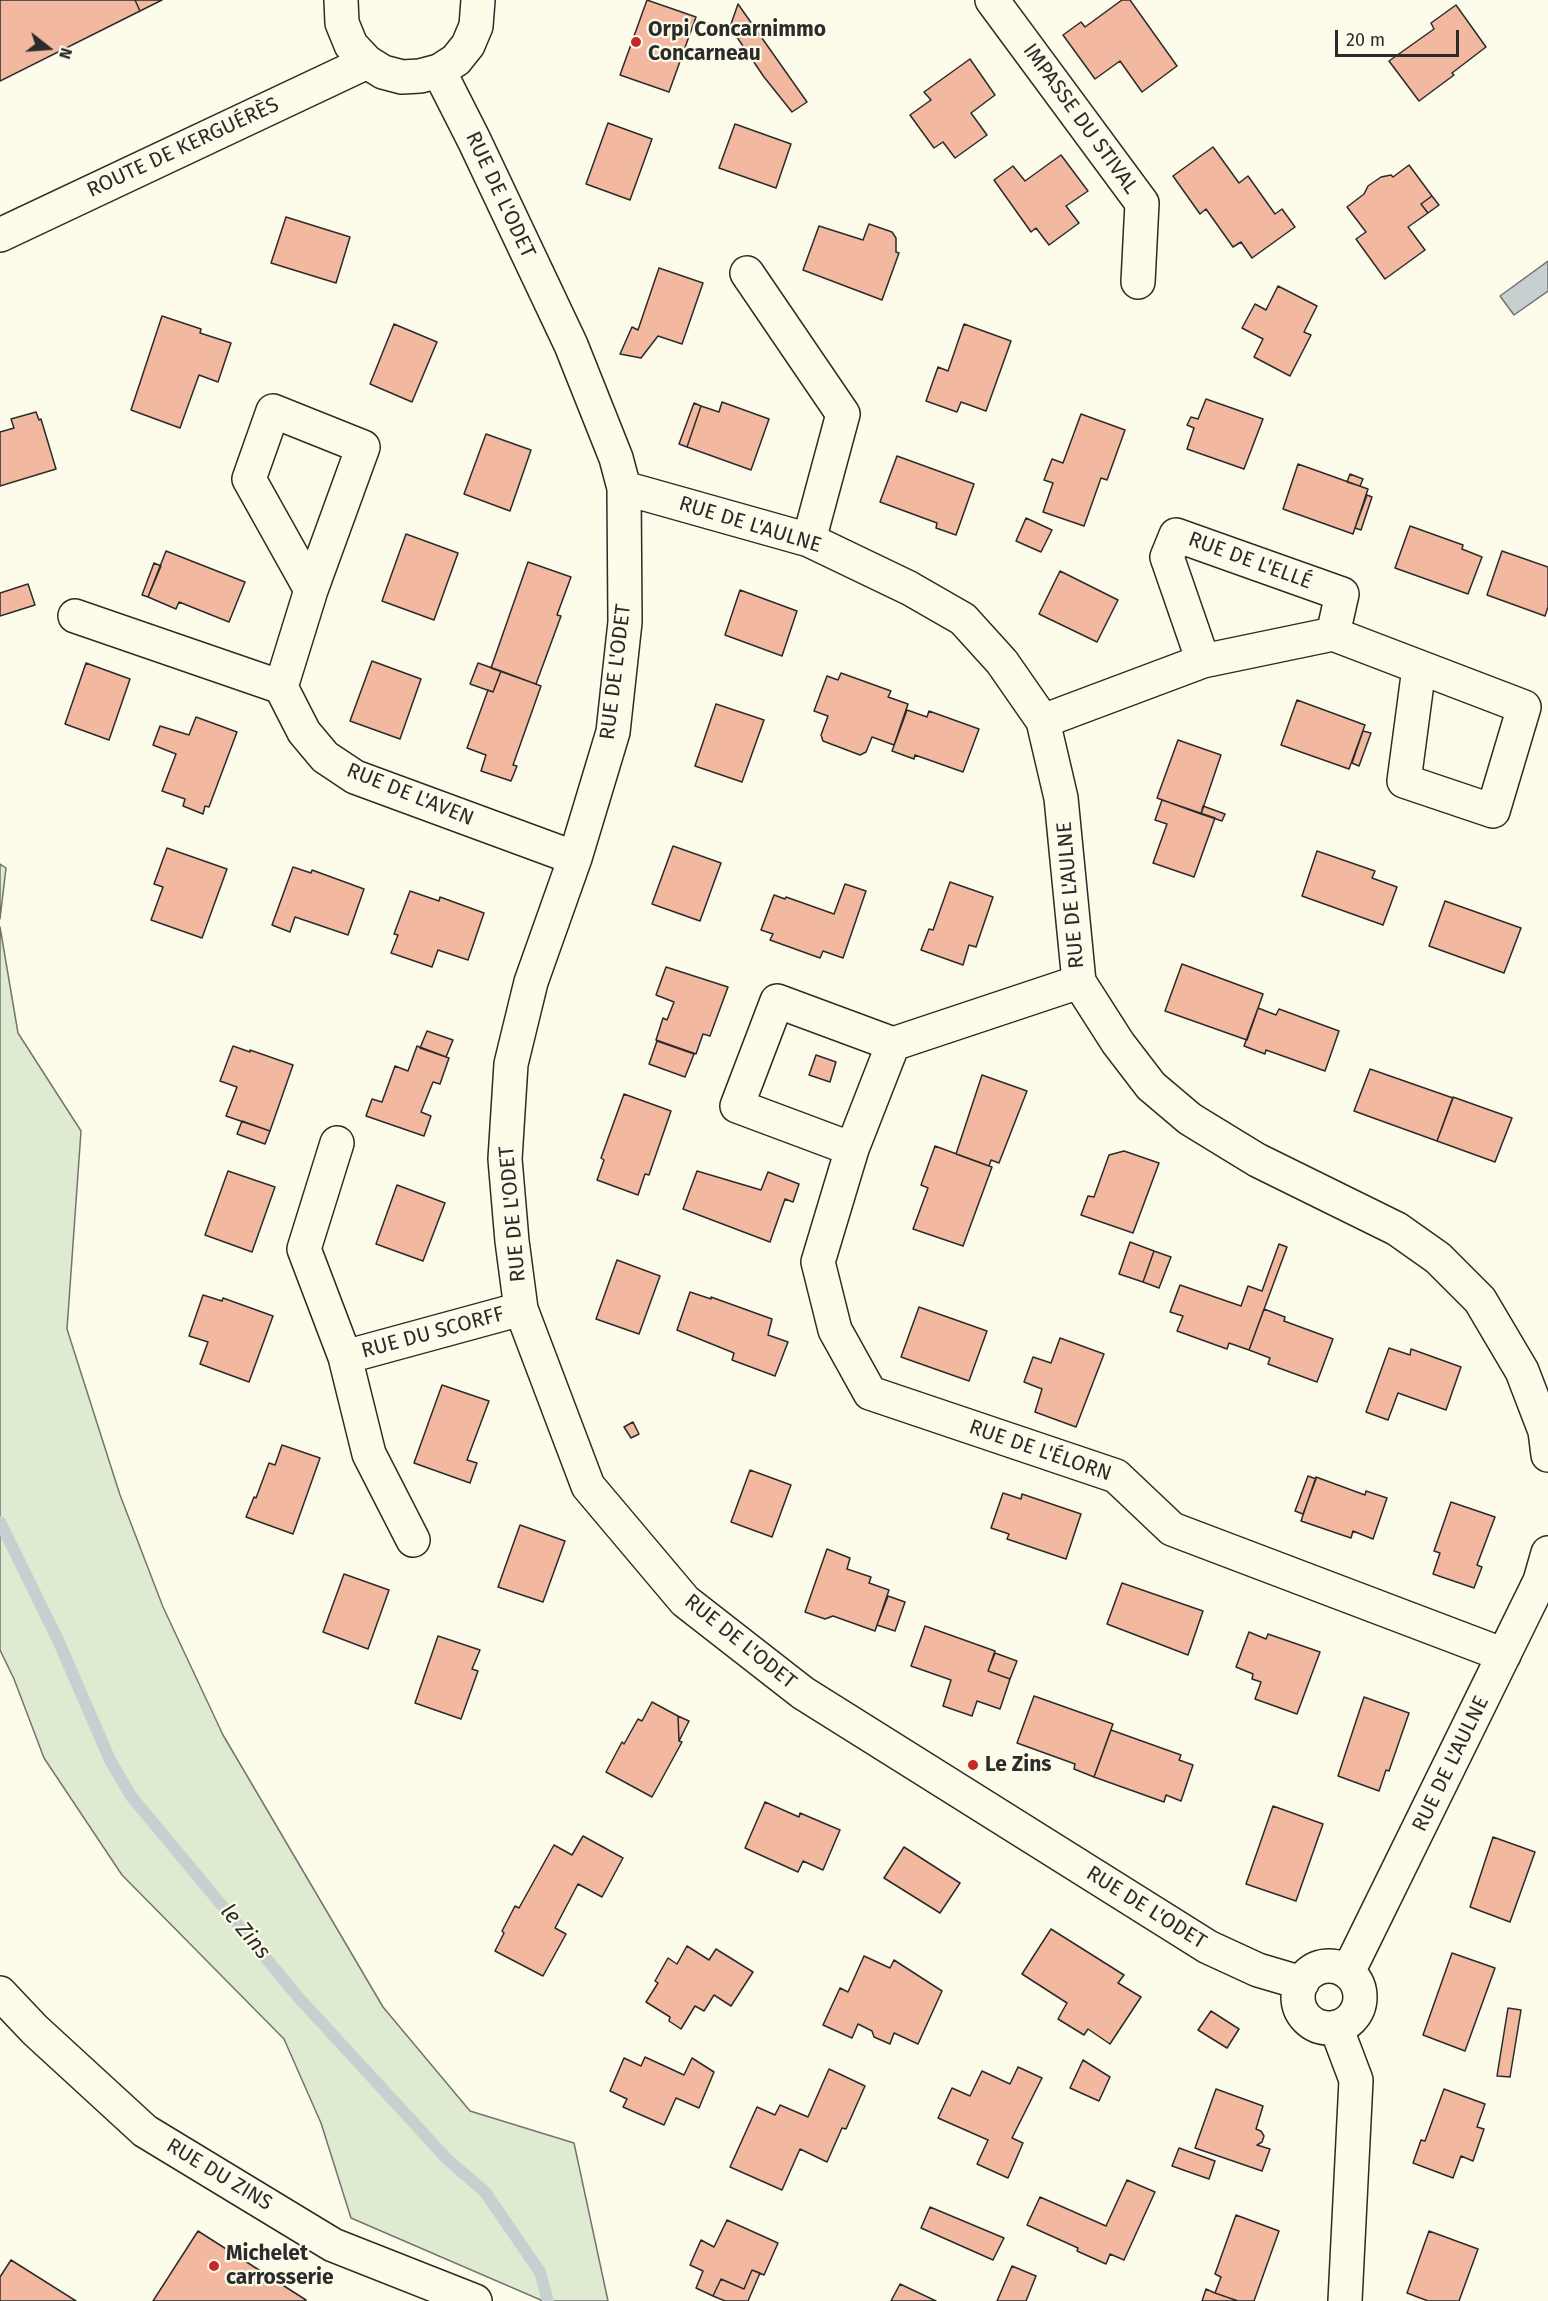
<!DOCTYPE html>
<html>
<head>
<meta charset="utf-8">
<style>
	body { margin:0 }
	#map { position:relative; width:1548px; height:2301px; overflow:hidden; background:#fdfbea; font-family:"Fira Sans",sans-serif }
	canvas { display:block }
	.north { position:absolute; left:18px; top:18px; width:60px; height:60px; -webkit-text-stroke:4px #fdfbea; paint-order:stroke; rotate:107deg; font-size:16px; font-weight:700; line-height:24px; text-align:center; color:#2b2b2b }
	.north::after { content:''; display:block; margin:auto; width:21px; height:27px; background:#2b2b2b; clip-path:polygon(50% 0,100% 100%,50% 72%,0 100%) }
	.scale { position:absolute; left:1335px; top:30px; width:124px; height:27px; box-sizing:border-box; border:3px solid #2b2b2b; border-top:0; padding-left:8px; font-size:18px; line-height:21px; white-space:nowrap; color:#2b2b2b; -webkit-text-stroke:4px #fdfbea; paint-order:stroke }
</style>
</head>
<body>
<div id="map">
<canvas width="1548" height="2301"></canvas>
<div class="north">N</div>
<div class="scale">20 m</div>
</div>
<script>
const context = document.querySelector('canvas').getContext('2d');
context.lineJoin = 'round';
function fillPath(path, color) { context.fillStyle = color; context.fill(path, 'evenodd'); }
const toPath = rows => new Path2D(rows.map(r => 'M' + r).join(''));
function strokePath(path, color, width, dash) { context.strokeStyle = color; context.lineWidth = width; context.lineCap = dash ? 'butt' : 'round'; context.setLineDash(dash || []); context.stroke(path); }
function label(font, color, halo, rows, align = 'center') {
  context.font = font + ' "Fira Sans",sans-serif'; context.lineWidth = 4.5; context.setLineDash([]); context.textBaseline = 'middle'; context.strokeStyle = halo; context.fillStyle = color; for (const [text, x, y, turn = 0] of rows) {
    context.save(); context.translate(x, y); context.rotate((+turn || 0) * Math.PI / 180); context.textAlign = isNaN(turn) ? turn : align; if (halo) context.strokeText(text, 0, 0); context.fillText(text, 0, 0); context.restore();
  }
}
const green = toPath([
	[0,864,6,868,0,919,0,864],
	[0,927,18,1033,81,1131,67,1329,120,1495,163,1607,223,1735,383,2007,470,2111,574,2143,608,2301,543,2301,351,2218,321,2123,284,2039,122,1875,44,1758,14,1679,0,1650,0,927]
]);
const water = toPath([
	[1548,261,1548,291,1514,315,1500,296,1548,261]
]);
const stream = toPath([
	[0,1522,58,1640,110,1760,131,1796,299,1998,447,2159,485,2192,540,2272,548,2301]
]);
const building = toPath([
	[0,0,135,0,140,11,0,81,0,0],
	[135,0,162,0,140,11,135,0],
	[647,0,696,17,669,92,620,75,647,0],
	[1122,0,1130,0,1177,66,1142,92,1120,61,1095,79,1063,35,1081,22,1085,27,1122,0],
	[738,4,807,102,792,112,764,77,730,27,738,4],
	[1456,5,1486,47,1452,73,1454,75,1419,101,1389,61,1434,29,1431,23,1456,5],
	[970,59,995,95,971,113,987,135,955,158,943,142,934,148,910,115,931,100,924,92,970,59],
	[608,123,652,139,630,200,586,184,608,123],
	[735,124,791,144,776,188,719,168,735,124],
	[1213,147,1239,183,1248,176,1275,214,1282,209,1295,227,1252,258,1241,242,1233,247,1206,209,1200,214,1173,176,1213,147],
	[1061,155,1088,191,1066,206,1079,223,1049,245,1036,228,1031,232,994,180,1013,166,1025,181,1061,155],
	[1409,165,1432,196,1421,204,1428,213,1408,227,1425,250,1385,279,1356,239,1366,232,1347,207,1364,194,1368,186,1381,177,1391,175,1393,177,1409,165],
	[1432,196,1439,205,1428,213,1421,204,1432,196],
	[286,217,350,237,336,283,271,263,286,217],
	[869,224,892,232,896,238,896,252,899,253,882,300,803,270,819,226,863,240,869,224],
	[659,268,703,283,682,344,658,336,641,358,620,354,632,327,638,330,659,268],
	[1278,286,1317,306,1304,332,1311,335,1290,376,1254,357,1263,339,1242,328,1255,304,1266,310,1278,286],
	[162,316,201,329,200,333,231,343,218,382,199,375,180,428,131,410,162,316],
	[394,324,437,342,412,402,370,384,394,324],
	[964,324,1011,341,986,411,961,402,957,412,926,401,938,367,948,371,964,324],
	[1206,399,1263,419,1244,469,1187,449,1194,428,1187,425,1191,417,1198,419,1206,399],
	[722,402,769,419,751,470,687,447,701,406,719,412,722,402],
	[694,403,701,406,687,447,679,444,694,403],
	[36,412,39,420,41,419,56,469,0,486,0,432,14,428,11,419,36,412],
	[1081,414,1125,430,1107,480,1101,478,1084,526,1043,512,1053,483,1044,480,1052,459,1063,463,1081,414],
	[486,434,531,450,510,511,464,494,486,434],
	[897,456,974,484,956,535,936,528,937,523,880,502,897,456],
	[1298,464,1368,489,1353,534,1283,509,1298,464],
	[1350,474,1363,479,1360,486,1347,482,1350,474],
	[1367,495,1372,497,1361,530,1355,528,1367,495],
	[1026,518,1052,530,1041,552,1016,541,1026,518],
	[1410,526,1463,545,1462,549,1482,557,1468,594,1395,568,1410,526],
	[406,534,458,553,434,620,382,601,406,534],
	[166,551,245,582,229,622,179,602,176,609,148,597,166,551],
	[1502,551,1548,567,1548,607,1545,616,1487,595,1502,551],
	[528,562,571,577,557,615,561,616,536,684,491,668,528,562],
	[154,563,161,566,148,597,142,595,154,563],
	[1060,571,1118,600,1097,642,1039,614,1060,571],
	[28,584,35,605,0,616,0,593,28,584],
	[740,590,797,611,782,656,725,635,740,590],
	[372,661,421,679,400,739,350,721,372,661],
	[86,663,130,679,109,740,65,724,86,663],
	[478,663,501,671,493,692,470,684,478,663],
	[501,671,541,686,513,765,517,766,511,781,481,771,486,755,467,748,488,690,493,692,501,671],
	[841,673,891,691,888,697,908,704,894,745,872,737,866,752,860,755,823,741,821,735,828,716,814,711,827,676,838,680,841,673],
	[1297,700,1365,725,1349,769,1281,745,1297,700],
	[716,704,764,720,742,782,695,766,716,704],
	[907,710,927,717,929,711,979,729,963,772,915,755,914,759,892,751,907,710],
	[196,717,237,732,209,807,205,806,203,814,183,806,185,799,162,791,176,754,153,745,160,726,189,735,196,717],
	[1363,731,1371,733,1359,766,1352,763,1363,731],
	[1178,740,1221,755,1201,814,1157,798,1178,740],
	[1162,800,1215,818,1194,877,1153,863,1167,824,1155,820,1162,800],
	[1203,806,1225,814,1222,821,1201,814,1203,806],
	[673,846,721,863,700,921,652,904,673,846],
	[167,848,227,869,202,938,151,920,163,887,154,884,167,848],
	[1317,851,1375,871,1372,878,1397,887,1383,925,1302,896,1317,851],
	[293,867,311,873,312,870,364,889,348,935,295,917,290,932,272,925,293,867],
	[950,882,993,897,976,947,969,945,963,965,921,950,929,929,933,930,950,882],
	[845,884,866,891,843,958,823,951,820,958,770,940,773,934,761,930,774,895,785,899,786,897,834,914,845,884],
	[410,891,439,901,440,897,484,913,468,960,438,950,432,967,391,953,398,935,394,934,410,891],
	[1445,901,1521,928,1504,973,1429,946,1445,901],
	[1182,964,1263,994,1247,1040,1165,1011,1182,964],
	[666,967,728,987,710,1036,703,1034,696,1054,656,1040,663,1018,667,1020,674,1002,656,995,666,967],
	[1258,1008,1276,1015,1279,1009,1339,1031,1325,1071,1266,1050,1265,1054,1244,1046,1258,1008],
	[427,1031,453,1040,446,1057,420,1048,427,1031],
	[657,1041,694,1054,685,1077,649,1064,657,1041],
	[233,1046,250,1052,250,1050,293,1065,270,1131,226,1116,237,1087,220,1081,233,1046],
	[417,1046,449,1058,440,1084,433,1082,421,1112,431,1116,424,1136,366,1116,372,1099,382,1102,395,1066,408,1071,417,1046],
	[816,1055,836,1062,830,1082,809,1075,816,1055],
	[1370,1069,1453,1098,1437,1141,1354,1111,1370,1069],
	[982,1075,1027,1091,999,1163,991,1160,989,1166,956,1154,982,1075],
	[624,1094,671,1111,649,1175,645,1174,638,1195,597,1180,604,1160,601,1158,624,1094],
	[1453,1097,1512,1118,1495,1162,1437,1141,1453,1097],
	[242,1121,270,1131,265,1144,237,1134,242,1121],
	[935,1146,992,1167,963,1246,913,1229,928,1188,921,1185,935,1146],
	[1124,1151,1159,1163,1133,1233,1081,1215,1088,1196,1094,1197,1109,1155,1124,1151],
	[228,1171,275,1187,252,1252,205,1235,228,1171],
	[697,1171,761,1190,768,1172,799,1184,793,1202,785,1199,770,1242,683,1209,697,1171],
	[397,1185,445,1203,423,1261,376,1244,397,1185],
	[1130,1242,1154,1251,1143,1282,1119,1274,1130,1242],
	[1279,1244,1287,1247,1249,1350,1229,1343,1227,1349,1177,1331,1183,1316,1170,1312,1180,1285,1241,1306,1248,1286,1262,1291,1279,1244],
	[1154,1251,1171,1257,1159,1288,1143,1282,1154,1251],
	[617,1260,660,1276,639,1334,596,1319,617,1260],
	[690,1292,711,1299,711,1297,772,1319,768,1335,788,1342,775,1376,732,1360,734,1353,677,1330,690,1292],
	[203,1295,222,1301,223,1298,273,1316,249,1382,200,1364,208,1342,189,1336,203,1295],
	[919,1307,987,1331,969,1381,901,1357,919,1307],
	[1264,1309,1285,1317,1284,1321,1333,1339,1317,1382,1268,1364,1270,1358,1249,1350,1264,1309],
	[1060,1338,1104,1354,1076,1427,1035,1412,1042,1389,1024,1382,1033,1357,1051,1363,1060,1338],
	[1389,1348,1410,1355,1411,1349,1461,1367,1446,1410,1398,1393,1388,1420,1366,1412,1389,1348],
	[442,1385,489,1401,467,1460,477,1463,470,1483,414,1463,442,1385],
	[633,1422,639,1434,631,1438,624,1427,633,1422],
	[282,1445,320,1458,293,1534,246,1517,254,1497,256,1498,269,1463,275,1465,282,1445],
	[750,1470,791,1485,772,1537,731,1522,750,1470],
	[1308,1476,1316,1479,1303,1514,1295,1511,1308,1476],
	[1316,1477,1365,1495,1366,1491,1387,1498,1373,1539,1353,1531,1351,1538,1301,1521,1316,1477],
	[1003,1493,1021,1499,1022,1494,1081,1514,1066,1559,1007,1539,1009,1534,991,1528,1003,1493],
	[1451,1502,1495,1517,1477,1565,1482,1567,1474,1588,1433,1574,1440,1553,1434,1551,1451,1502],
	[520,1525,565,1541,543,1602,498,1587,520,1525],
	[827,1549,850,1558,847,1569,871,1577,869,1583,889,1590,875,1631,833,1616,825,1619,805,1612,827,1549],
	[344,1574,389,1590,368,1649,323,1632,344,1574],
	[1122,1583,1203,1611,1188,1655,1107,1624,1122,1583],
	[888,1596,905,1602,895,1631,877,1625,888,1596],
	[925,1626,995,1651,988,1671,1010,1679,1000,1709,977,1701,972,1716,943,1706,951,1680,911,1666,925,1626],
	[1249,1632,1266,1639,1268,1634,1320,1652,1297,1714,1255,1699,1261,1682,1252,1679,1253,1674,1236,1667,1249,1632],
	[438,1636,480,1650,472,1669,478,1671,461,1719,415,1703,438,1636],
	[995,1653,1017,1661,1010,1679,988,1671,995,1653],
	[1034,1696,1113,1724,1094,1777,1074,1769,1075,1764,1017,1743,1034,1696],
	[1364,1697,1409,1713,1389,1771,1386,1770,1379,1791,1338,1776,1364,1697],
	[652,1702,678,1716,679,1741,682,1742,652,1797,606,1772,622,1742,624,1744,638,1719,642,1721,652,1702],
	[678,1716,689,1721,679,1741,678,1716],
	[1111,1730,1181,1755,1179,1760,1193,1765,1181,1801,1166,1795,1164,1802,1094,1777,1111,1730],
	[765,1802,799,1817,800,1813,840,1830,823,1870,803,1861,798,1872,745,1848,765,1802],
	[1273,1806,1323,1824,1296,1901,1246,1884,1273,1806],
	[583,1836,623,1858,602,1897,578,1884,555,1928,566,1934,543,1976,495,1951,504,1933,502,1931,515,1906,519,1908,554,1845,572,1855,583,1836],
	[1493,1837,1535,1852,1510,1922,1470,1907,1493,1837],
	[904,1847,960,1883,940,1913,884,1878,904,1847],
	[1051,1929,1124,1975,1118,1983,1141,1997,1110,2044,1088,2029,1084,2035,1058,2019,1067,2003,1022,1974,1051,1929],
	[687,1946,709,1960,716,1949,753,1972,731,2006,714,1995,704,2011,695,2006,681,2029,669,2021,670,2017,646,2002,658,1983,655,1981,668,1958,677,1964,687,1946],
	[1452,1953,1495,1968,1465,2051,1423,2035,1452,1953],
	[864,1956,890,1968,894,1960,942,1991,918,2044,894,2033,890,2044,874,2037,872,2031,858,2024,852,2038,823,2025,840,1988,848,1992,864,1956],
	[1508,2008,1521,2010,1510,2077,1497,2076,1508,2008],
	[1211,2011,1239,2029,1227,2048,1198,2030,1211,2011],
	[645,2057,684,2075,692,2058,714,2072,699,2108,676,2098,664,2125,623,2107,627,2099,610,2091,624,2058,641,2066,645,2057],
	[1083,2060,1110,2077,1099,2101,1070,2088,1083,2060],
	[1018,2067,1042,2078,1012,2138,1023,2143,1008,2178,977,2164,988,2140,938,2118,952,2088,970,2096,982,2071,1010,2084,1018,2067],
	[829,2069,865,2086,846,2129,842,2128,827,2162,800,2149,782,2190,730,2167,757,2107,775,2115,780,2105,808,2117,829,2069],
	[1216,2089,1263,2106,1256,2129,1261,2131,1264,2136,1262,2142,1257,2145,1270,2149,1262,2171,1195,2148,1216,2089],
	[1444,2089,1485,2104,1477,2127,1484,2129,1473,2161,1461,2156,1453,2178,1413,2163,1421,2140,1425,2141,1444,2089],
	[1179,2148,1215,2161,1209,2179,1172,2166,1179,2148],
	[1127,2180,1155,2192,1124,2260,1110,2254,1106,2264,1077,2251,1078,2248,1027,2225,1040,2197,1106,2226,1127,2180],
	[930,2207,1004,2238,993,2260,921,2228,930,2207],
	[1236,2215,1279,2231,1254,2301,1238,2301,1215,2293,1221,2277,1215,2274,1236,2215],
	[727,2220,778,2243,764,2275,752,2270,744,2289,721,2279,713,2296,696,2288,703,2271,690,2265,701,2240,714,2247,727,2220],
	[198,2231,306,2300,306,2301,153,2301,198,2231],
	[1429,2231,1478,2249,1459,2301,1428,2301,1407,2293,1429,2231],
	[11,2260,76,2301,0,2301,0,2277,11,2260],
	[1012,2266,1036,2276,1026,2301,997,2301,1012,2266],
	[752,2270,760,2273,748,2301,725,2301,713,2296,721,2279,744,2289,752,2270],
	[900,2284,936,2301,891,2301,900,2284],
	[1206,2289,1215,2293,1238,2301,1202,2301,1206,2289]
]);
const minor = toPath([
	[992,0,1142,203,1138,282],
	[439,71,474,140,571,345,616,458,624,488,625,622,613,732,575,858,531,982,511,1064,505,1159,512,1241,521,1309,588,1486,685,1601,803,1693,1208,1947,1258,1970,1302,1983],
	[747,273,843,414,809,540],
	[624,488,809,540,909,588,963,619,1002,662,1043,721,1061,798,1079,982,1118,1043,1151,1086,1190,1119,1257,1160,1397,1229,1438,1258,1480,1300,1522,1371,1545,1431,1548,1455],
	[75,616,281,687,304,732,325,757,355,777,575,858],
	[1203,661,1167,557,1176,535,1342,594,1333,634],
	[281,687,311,590,363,447,273,411,249,479,311,590],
	[1043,721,1203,661,1333,634,1524,707,1493,811,1404,781,1419,668],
	[893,1044,852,1149,818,1262,835,1330,870,1393,1116,1476,1172,1529,1504,1655],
	[337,1143,304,1249,345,1357,369,1454,413,1540],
	[852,1149,737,1106,777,1001,893,1044,1079,982],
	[345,1357,521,1309],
	'1298 1997a31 31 0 1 1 62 0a31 31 0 1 1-62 0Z',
	[1348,1972,1540,1581,1548,1553],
	[0,1993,35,2030,145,2131,333,2245,475,2301],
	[1336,2027,1356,2080,1345,2301]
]);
const major = toPath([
	[341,0,342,23,351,45,367,62,383,72,402,77,420,76,439,71,456,60,468,45,476,26,478,0],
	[0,235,367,62]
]);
const markers = [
	[636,42,6,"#c62828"],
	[973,1765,6,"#c62828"],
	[214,2266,6,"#c62828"]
];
const poiNames = [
	["Orpi Concarnimmo",648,30],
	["Concarneau",648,54],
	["Le Zins",985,1765],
	["Michelet",226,2254],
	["carrosserie",226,2278]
];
const streetNames = [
	["IMPASSE DU STIVAL",1080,119,54],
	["ROUTE DE KERGUÉRÈS",183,148,-25],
	["RUE DE L'ODET",500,195,65],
	["RUE DE L'AULNE",750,525,17],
	["RUE DE L'ELLÉ",1250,561,20],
	["RUE DE L'ODET",616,672,-83],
	["RUE DE L'AVEN",410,795,22],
	["RUE DE L'AULNE",1071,895,-95],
	["RUE DE L'ODET",513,1214,-95],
	["RUE DU SCORFF",433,1333,-15],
	["RUE DE L'ÉLORN",1040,1451,19],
	["RUE DE L'ODET",740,1642,39],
	["RUE DE L'AULNE",1451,1764,-64],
	["RUE DE L'ODET",1146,1908,32],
	["RUE DU ZINS",219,2175,31]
];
const waterNames = [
	["le Zins",245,1932,50]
];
fillPath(green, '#deebd1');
strokePath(green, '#74746e', 1.5);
fillPath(water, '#c7d0d0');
strokePath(water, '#74746e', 1.5);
strokePath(stream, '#c7d0d0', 12);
fillPath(building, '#f2b8a0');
strokePath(building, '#2b2b2b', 1.5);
strokePath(minor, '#2b2b2b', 36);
strokePath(major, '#2b2b2b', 36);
strokePath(minor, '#fdfbea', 33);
strokePath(major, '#fdfbea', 33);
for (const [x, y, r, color] of markers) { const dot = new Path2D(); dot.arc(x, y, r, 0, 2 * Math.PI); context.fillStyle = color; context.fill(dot); strokePath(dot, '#fdfbea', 2); }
label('bold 21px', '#2b2b2b', '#fdfbea', poiNames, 'left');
label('21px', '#2b2b2b', '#fdfbea', streetNames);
label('italic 22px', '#2b2b2b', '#fdfbea', waterNames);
</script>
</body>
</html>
